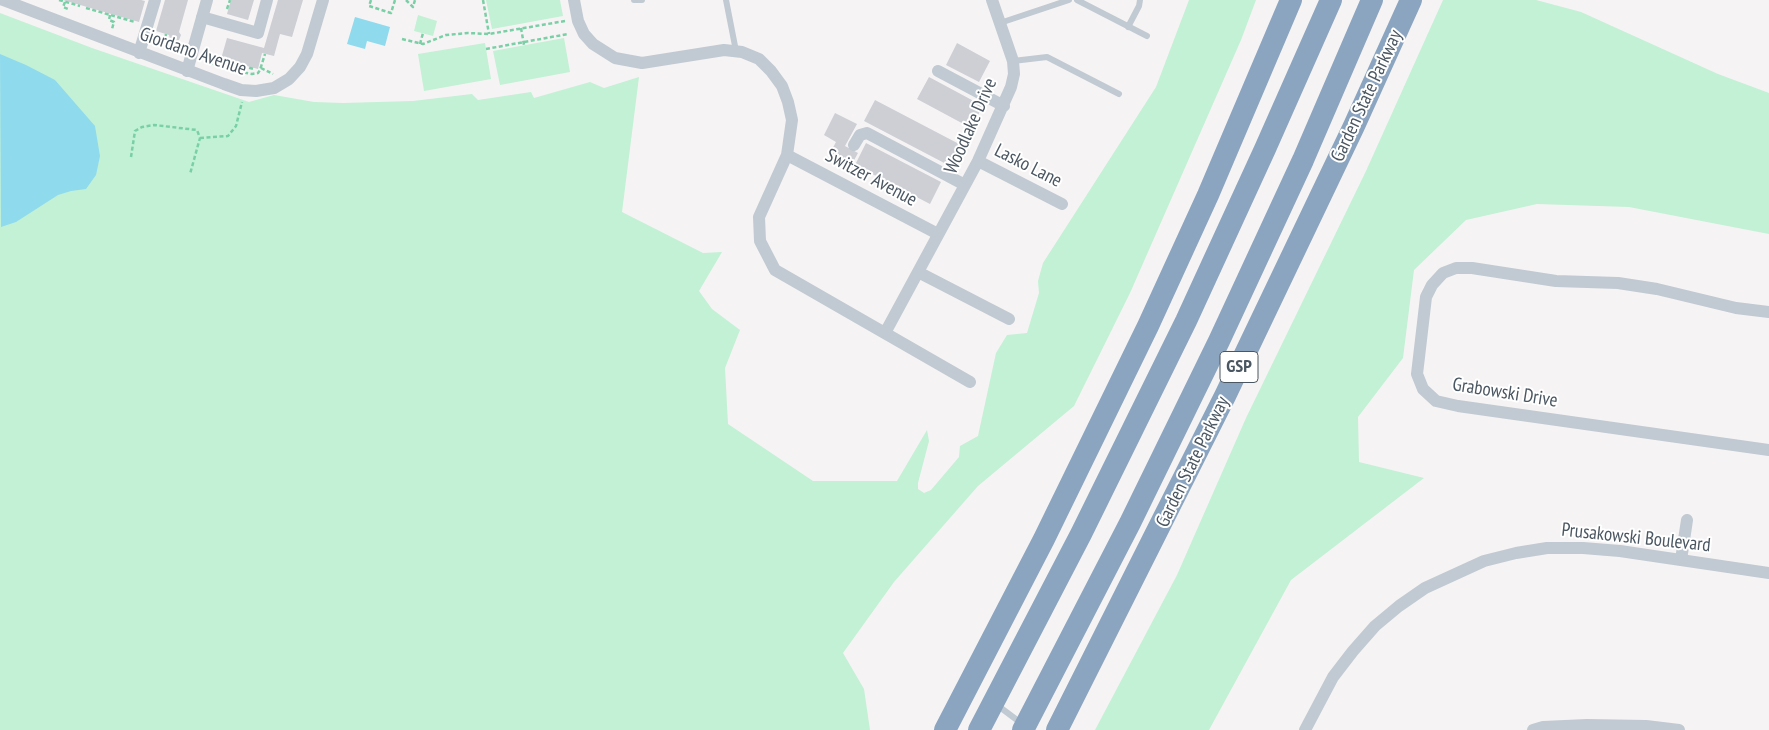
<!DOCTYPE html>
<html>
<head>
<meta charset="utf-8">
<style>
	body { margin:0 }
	canvas { display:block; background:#f5f3f3 }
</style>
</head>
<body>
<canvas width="1769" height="730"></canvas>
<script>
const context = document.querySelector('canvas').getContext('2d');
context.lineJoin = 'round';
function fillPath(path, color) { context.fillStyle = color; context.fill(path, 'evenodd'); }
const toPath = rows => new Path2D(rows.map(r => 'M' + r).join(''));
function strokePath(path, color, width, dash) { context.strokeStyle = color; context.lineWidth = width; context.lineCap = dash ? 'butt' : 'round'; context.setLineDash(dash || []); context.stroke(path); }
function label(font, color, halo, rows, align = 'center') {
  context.font = font + ' "PT Sans Narrow",sans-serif'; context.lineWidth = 4; context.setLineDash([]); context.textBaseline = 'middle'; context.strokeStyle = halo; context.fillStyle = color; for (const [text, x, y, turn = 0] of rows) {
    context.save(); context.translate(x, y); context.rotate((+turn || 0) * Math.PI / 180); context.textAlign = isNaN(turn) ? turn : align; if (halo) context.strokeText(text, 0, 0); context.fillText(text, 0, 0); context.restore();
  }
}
const green = toPath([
	[486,0,560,0,563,16,492,29],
	[1189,0,1256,0,1241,40,1130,293,1074,406,978,486,894,582,843,653,864,689,870,730,0,730,0,13,92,48,249,102,274,95,314,102,343,103,413,101,472,94,478,100,531,92,534,98,590,82,604,88,639,77,622,212,703,253,722,252,699,291,712,309,740,330,725,368,728,424,813,481,897,481,927,430,929,441,918,483,918,489,924,493,931,490,959,457,960,446,978,436,996,353,1007,335,1027,333,1039,293,1038,281,1043,263,1156,87],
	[1443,0,1536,0,1581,12,1718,74,1769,93,1769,234,1629,207,1537,204,1466,220,1414,270,1403,358,1358,417,1359,462,1424,478,1291,580,1209,730,1095,730,1177,575,1246,418,1366,171],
	[418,15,437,21,433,36,414,31],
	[564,38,570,72,500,85,493,51],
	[485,43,491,79,424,91,418,54]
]);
const water = toPath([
	[355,17,390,27,385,46,367,41,365,49,347,44],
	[0,54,26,65,55,80,95,126,100,156,96,175,86,189,71,191,58,195,16,222,1,227]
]);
const building = toPath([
	[63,0,141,0,145,1,139,22],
	[165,0,188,0,179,32,181,35,179,40,177,41,170,39,169,35,156,31],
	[231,0,254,0,248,20,227,14],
	[278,0,303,0,292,37,280,34,274,56,262,53,258,69,221,59,227,38,264,48],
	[957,43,990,61,979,82,946,65],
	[929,77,983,106,971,128,917,99],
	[875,100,961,145,950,166,864,121],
	[835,113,857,124,845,146,858,153,852,164,830,153,836,142,824,135],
	[866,143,941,182,930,204,855,165]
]);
const path = toPath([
	[59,0,80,6],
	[371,0,369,6,391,13,395,0],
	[406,0,413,7,415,0],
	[483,0,489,34],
	[65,2,63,7,68,9,68,11],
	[86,8,135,22],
	[227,9,230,0],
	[110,15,109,20,114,22,112,29],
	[521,28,524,45],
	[166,34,165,39,170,41,167,49],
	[402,39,423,44,446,35,468,33,489,34,565,21],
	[420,44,423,33],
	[486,49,568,34],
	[209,53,208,58,211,63,231,70,252,74,258,73,260,70,265,54],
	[224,61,254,69],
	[224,68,226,64,239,68,239,65],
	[261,68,273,74],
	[200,138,228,136,236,126,242,102],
	[131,157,135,131,142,127,154,125,197,130,200,138,190,174]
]);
const lane = toPath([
	[634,0,642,0],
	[726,0,736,51],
	[1077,0,1147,36],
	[1000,23,1069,0],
	[1128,27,1139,6,1140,0],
	[1013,61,1047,57,1119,94],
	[997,705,1021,723]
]);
const street = toPath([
	[3,0,224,84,241,90,256,91,274,88,289,79,300,67,307,54,323,0],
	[574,0,578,21,584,34,593,44,615,58,642,63,724,50,742,52,759,59,771,71,782,86,788,102,792,120,787,155,759,217,760,241,775,270,970,382],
	[202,17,258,33,267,0],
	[139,53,155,0],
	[187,71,207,0],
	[938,71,1004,106],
	[854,145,860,135,867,133,965,185],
	[787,155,938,234],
	[978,161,1062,204],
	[918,272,1009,319],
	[1769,312,1736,308,1657,289,1618,283,1556,281,1472,268,1456,268,1443,273,1432,285,1426,297,1417,374,1423,389,1436,401,1458,406,1769,450],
	[885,333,978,161,1011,87,1014,74,1013,61,992,0],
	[1681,560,1687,520],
	[1305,730,1333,677,1353,651,1375,626,1399,606,1425,588,1484,561,1516,553,1547,548,1583,548,1620,551,1769,573],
	[1533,730,1543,727,1587,725,1646,726,1679,730]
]);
const highway = toPath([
	[945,730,1044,539,1148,326,1208,195,1291,0],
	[979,730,1081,534,1186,321,1265,149,1331,0],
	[1023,730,1130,523,1219,341,1303,160,1372,0],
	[1057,730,1225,396,1354,126,1411,0]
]);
const shields = [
	[1239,367,38]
];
const shieldNames = [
	["GSP",1239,367]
];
const streetNames = [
	["Giordano Avenue",193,52,19],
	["Garden State Parkway",1367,96,-65],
	["Woodlake Drive",971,126,-66],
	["Lasko Lane",1028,166,27],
	["Switzer Avenue",871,178,28],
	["Grabowski Drive",1505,393,9],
	["Garden State Parkway",1193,462,-64],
	["Prusakowski Boulevard",1636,538,6]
];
fillPath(green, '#c3f1d5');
fillPath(water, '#90daee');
fillPath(building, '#cdcfd5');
strokePath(path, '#7ad0a6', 2.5, [4, 2.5]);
strokePath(lane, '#c1cad2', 6);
strokePath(street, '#c1cad2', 12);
strokePath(highway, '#8ba5c1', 22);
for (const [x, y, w] of shields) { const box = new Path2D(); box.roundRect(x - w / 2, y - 15.5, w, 31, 4); context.fillStyle = '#fff'; context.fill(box); strokePath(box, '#4a5661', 1); }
label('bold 18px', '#4a5661', null, shieldNames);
label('19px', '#4a5661', '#fff', streetNames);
</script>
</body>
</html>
